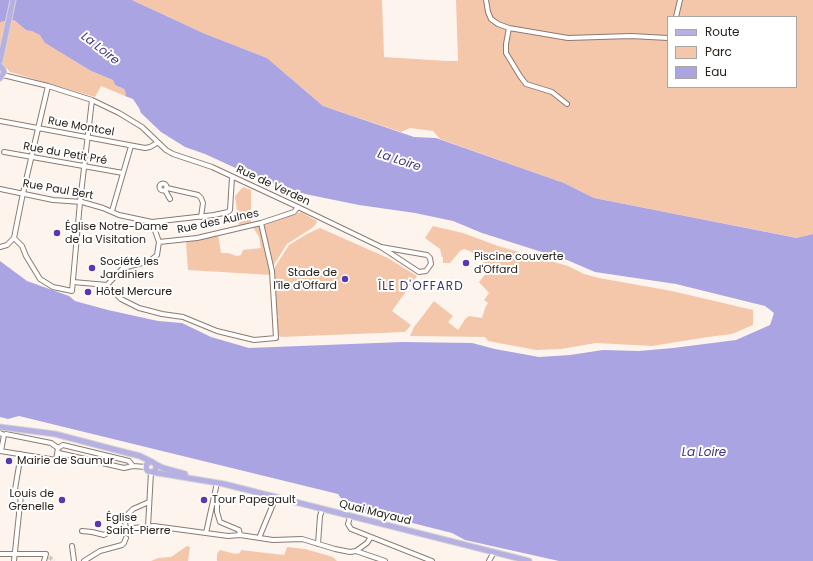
<!DOCTYPE html>
<html>
<head>
<meta charset="utf-8">
<style>
	body { margin:0 }
	#map { position:relative; width:813px; height:561px; overflow:hidden; background:#fdf4ee; font-family:Poppins,sans-serif }
	canvas { display:block }
	.legend { position:absolute; left:667px; top:16px; width:130px; height:72px; box-sizing:border-box; background:#fff; border:1px solid #a9a6a4; margin:0; padding:5px 7px; list-style:none; font-size:12px; color:#29211c }
	.legend li { display:flex; align-items:center; gap:8px; height:20px }
	.legend b { width:20px; border:1px solid #a9a6a4 }
</style>
</head>
<body>
<div id="map">
<canvas width="813" height="561"></canvas>
<ul class="legend">
<li><b style="height:5px;background:#b7b0e2"></b>Route</li>
<li><b style="height:11px;background:#f4c7ab"></b>Parc</li>
<li><b style="height:11px;background:#aba4e3"></b>Eau</li>
</ul>
</div>
<script>
const context = document.querySelector('canvas').getContext('2d');
context.lineJoin = 'round';
function fillPath(path, color) { context.fillStyle = color; context.fill(path, 'evenodd'); }
const toPath = rows => new Path2D(rows.map(r => 'M' + r).join(''));
function strokePath(path, color, width, dash) { context.strokeStyle = color; context.lineWidth = width; context.lineCap = dash ? 'butt' : 'round'; context.setLineDash(dash || []); context.stroke(path); }
function label(font, color, halo, rows, align = 'center') {
  context.font = font + ' Poppins,sans-serif'; context.lineWidth = 4; context.setLineDash([]); context.textBaseline = 'middle'; context.strokeStyle = halo; context.fillStyle = color; for (const [text, x, y, turn = 0] of rows) {
    context.save(); context.translate(x, y); context.rotate((+turn || 0) * Math.PI / 180); context.textAlign = isNaN(turn) ? turn : align; if (halo) context.strokeText(text, 0, 0); context.fillText(text, 0, 0); context.restore();
  }
}
const green = toPath([
	[132,0,382,0,384,57,447,61,458,61,456,0,813,0,813,234,798,238,594,198,564,183,440,139,433,131,410,128,401,132,323,106,267,58,203,33],
	[668,17,796,17,796,87,668,87],
	[14,20,26,30,32,30,41,35,45,43,91,71,113,80,115,85,124,89,126,94,125,96,101,86,95,97,10,72,4,65,0,64,0,22],
	[243,187,251,190,251,223,239,226,235,196],
	[301,212,317,221,316,224,312,228,287,244,273,266,264,229,265,225],
	[260,225,271,275,188,270,186,242,218,235,221,253,228,253,237,256,241,255,243,250,261,248,259,237,253,227],
	[433,226,463,233,498,246,568,266,584,274,599,278,672,291,753,310,753,325,732,334,708,337,652,346,596,343,561,349,536,350,488,341,485,337,410,336,414,327,434,301,453,316,448,322,458,330,466,318,469,316,482,318,485,308,488,303,484,300,489,293,479,282,490,268,470,251,464,249,460,251,450,263,443,263,443,257,442,257,440,249,425,238],
	[320,228,388,258,417,276,392,311,411,325,405,332,281,337,277,334,276,319,279,317,276,313,274,275,275,267,289,245,307,234],
	[187,546,190,547,188,561,151,561,158,558,171,557],
	[287,547,305,549,333,557,337,561,217,561,217,554,220,550,235,554,240,553,241,550,284,555]
]);
const water = toPath([
	[0,0,132,0,203,33,267,58,323,106,414,137,436,138,564,183,594,198,797,238,813,234,813,561,559,561,465,540,452,533,377,514,358,512,359,506,345,504,338,494,19,416,8,419,0,417,0,261,27,281,69,296,75,301,108,310,158,321,182,323,211,337,249,348,402,342,472,343,495,349,539,357,570,355,603,350,639,351,673,348,736,340,770,325,774,313,765,306,676,284,595,272,567,260,482,233,453,221,415,213,359,205,305,194,255,177,205,154,185,147,161,132,141,113,139,108,133,99,125,96,126,94,124,89,115,85,113,80,91,71,45,43,40,35,32,31,26,30,14,20,0,22]
]);
const minorTunnel = toPath([
	[49,557,54,561]
]);
const minor = toPath([
	[486,0,488,12,491,19,498,24,509,28,568,38,631,36,668,38],
	[676,17,680,0],
	[509,28,506,44,506,53,520,76,526,84,552,92,567,104],
	[3,75,48,86,92,100,119,113,142,127,166,150,173,154,212,167,298,207,381,247,419,272,426,271,431,264,430,258,427,255,381,247],
	[0,121,145,148,150,147,157,143],
	[4,152,123,173],
	'159.5 187a3.5 3.5 0 1 1 7 0a3.5 3.5 0 1 1-7 0Z',
	[167,188,198,195,201,198,203,203,201,217],
	[0,189,53,200,82,202,103,208,119,215,152,222,214,215,228,212,230,210,232,177],
	[165,190,170,199],
	[112,211,131,146],
	[14,238,22,246,26,256,40,279,53,287,72,291,80,202,92,100],
	[14,238,23,193,48,86],
	[159,242,197,238,261,223,294,212,298,207],
	[0,247,7,245,14,238],
	[73,282,107,285],
	[107,285,121,299,139,308,162,314,183,317,217,331,254,340,276,338,272,271,261,223],
	[107,285,123,268,150,261,157,255,159,242,152,222],
	[0,433,4,435,6,434,51,443,58,448],
	[0,451,56,460,57,454,59,453,124,468,133,466,146,467],
	[1,451,4,435],
	[57,454,58,448,63,445,129,461,133,466],
	[214,497,217,503,217,512,220,522,239,530,240,535],
	[350,517,348,524,351,529,432,561],
	[148,527,151,472],
	[82,531,92,532,104,535,113,530,154,526,228,536,240,535,273,540,302,539,335,549,350,552,356,551,385,561],
	[126,531,125,521,129,513,133,509,149,502],
	[206,533,217,483],
	[259,538,276,497],
	[318,544,320,516,322,510],
	[72,546,74,561],
	[356,551,367,543,371,537],
	[0,554,46,554],
	[14,561,21,495,14,495,21,454],
	[44,561,46,554],
	[84,561,100,551,122,545,124,543,126,538],
	[489,561,494,552]
]);
const major = toPath([
	[0,61,13,0],
	[0,66,3,69,4,73,0,78],
	[0,427,55,434,120,451,140,456,152,462],
	'146 467a5 5 0 1 1 10 0a5 5 0 1 1-10 0Z',
	[155,464,163,468,185,474],
	[152,472,224,484,529,561]
]);
const markers = [
	[57,233,4,"#5838b0"],
	[466,263,4,"#5838b0"],
	[92,268,4,"#5838b0"],
	[345,279,4,"#5838b0"],
	[88,292,4,"#5838b0"],
	[9,461,4,"#5838b0"],
	[62,500,4,"#5838b0"],
	[204,500,4,"#5838b0"],
	[98,524,4,"#5838b0"]
];
const streetNames = [
	["Rue Montcel",81,127,10],
	["Rue du Petit Pré",65,154,10],
	["Rue de Verden",273,186,25],
	["Rue Paul Bert",58,190,10],
	["Rue des Aulnes",218,222,-12],
	["Quai Mayaud",375,513,14]
];
const poiNames = [
	["Église Notre-Dame",65,227],
	["de la Visitation",65,240],
	["Piscine couverte",474,257],
	["d'Offard",474,270],
	["Société les",100,262],
	["Jardiniers",100,275],
	["Stade de",337,273,"right"],
	["l'île d'Offard",337,286,"right"],
	["Hôtel Mercure",96,292],
	["Mairie de Saumur",17,461],
	["Louis de",54,494,"right"],
	["Grenelle",54,507,"right"],
	["Tour Papegault",212,500],
	["Église",106,518],
	["Saint-Pierre",106,531]
];
const waterNames = [
	["La Loire",100,49,38],
	["La Loire",399,161,18],
	["La Loire",704,453]
];
const neighbourhoodNames = [
	["ÎLE D'OFFARD",421,287]
];
fillPath(green, '#f4c7ab');
fillPath(water, '#aba4e3');
strokePath(minorTunnel, '#d3cac4', 4, [4, 2]);
strokePath(minor, '#8e7a6e', 6);
strokePath(major, '#d4d3d2', 7);
strokePath(minor, '#fff', 4);
strokePath(major, '#b7b0e2', 5);
for (const [x, y, r, color] of markers) { const dot = new Path2D(); dot.arc(x, y, r, 0, 2 * Math.PI); context.fillStyle = color; context.fill(dot); strokePath(dot, '#fff', 1.5); }
label('11px', '#29211c', '#fff', streetNames);
label('11px', '#29211c', '#fff', poiNames, 'left');
label('italic 12px', '#41327b', '#fff', waterNames);
context.letterSpacing = '1px';
label('12px', '#3f336f', '#fff', neighbourhoodNames);
context.letterSpacing = '0px';
</script>
</body>
</html>
